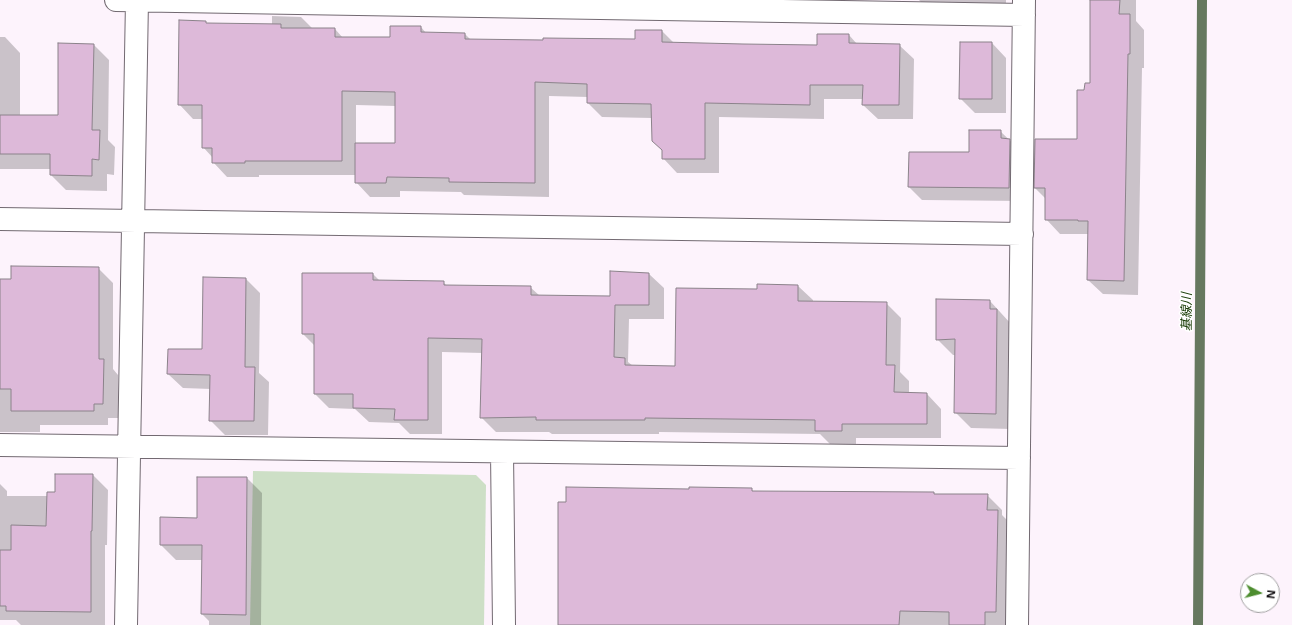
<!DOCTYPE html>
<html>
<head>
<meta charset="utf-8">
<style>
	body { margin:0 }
	#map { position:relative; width:1292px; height:625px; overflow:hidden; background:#fdf3fc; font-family:"Open Sans",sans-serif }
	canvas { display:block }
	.north { position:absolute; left:1240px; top:573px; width:40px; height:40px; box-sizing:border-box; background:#fff; border:1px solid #a09fa0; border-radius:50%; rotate:97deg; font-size:11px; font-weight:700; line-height:16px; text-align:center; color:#110e11 }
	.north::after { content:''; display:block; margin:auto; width:14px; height:18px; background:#4d8d2f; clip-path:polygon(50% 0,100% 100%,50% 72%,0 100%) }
</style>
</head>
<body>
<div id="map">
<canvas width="1292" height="625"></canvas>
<div class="north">N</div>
</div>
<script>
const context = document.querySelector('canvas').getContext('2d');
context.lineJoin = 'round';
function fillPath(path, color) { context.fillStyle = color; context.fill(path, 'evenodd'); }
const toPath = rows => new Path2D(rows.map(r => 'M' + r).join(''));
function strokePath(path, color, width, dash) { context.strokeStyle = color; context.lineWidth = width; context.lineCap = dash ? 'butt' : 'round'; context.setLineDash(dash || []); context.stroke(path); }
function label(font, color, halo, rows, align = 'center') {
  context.font = font + ' "Open Sans","Noto Sans JP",sans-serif'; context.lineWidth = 3; context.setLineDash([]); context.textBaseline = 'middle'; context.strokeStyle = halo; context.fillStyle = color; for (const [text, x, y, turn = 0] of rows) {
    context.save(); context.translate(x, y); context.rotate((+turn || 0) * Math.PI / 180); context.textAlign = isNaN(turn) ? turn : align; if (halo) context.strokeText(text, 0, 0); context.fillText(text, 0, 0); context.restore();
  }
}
const green = toPath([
	[253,471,476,475,486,485,484,625,250,625]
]);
const shadow = toPath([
	[919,0,1006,0,1006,5,923,4],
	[1092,0,1136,0,1136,21,1144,30,1144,68,1142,68,1138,295,1103,294,1088,280,1089,234,1060,234,1046,219,1046,199,1035,188,1078,140,1085,91,1091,84],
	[272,16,301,17,313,29,335,29,343,38,391,38,421,27,426,33,465,34,471,40,544,41,636,40,662,31,675,44,818,46,849,35,857,44,899,45,914,59,913,119,878,119,863,105,863,99,824,99,824,119,719,117,719,173,677,173,663,158,663,151,652,118,602,117,588,103,588,97,549,96,549,197,464,195,461,192,400,191,400,197,370,197,356,182,356,175,259,175,259,177,227,177,213,162,213,158,203,147,203,119,193,119,179,104,205,22,207,24,272,24],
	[356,105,396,106,396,144,356,144],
	[0,37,5,37,20,53,20,116,59,116,94,45,109,60,108,140,115,147,114,175,107,174,107,191,66,190,51,175,51,169,0,169],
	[992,43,1006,58,1006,113,975,113,960,98],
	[1000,131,1023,153,1022,201,922,200,909,187,970,153],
	[98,268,113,283,113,369,118,375,118,418,108,418,108,425,40,425,40,432,0,432,0,280,12,280],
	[611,272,649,274,664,288,664,319,629,319,628,362,633,366,676,367,758,290,798,286,813,300,813,302,886,303,901,318,900,372,909,381,909,394,927,394,941,409,941,438,856,438,856,445,831,445,820,434,659,432,659,434,552,434,549,432,496,432,481,417,483,353,442,352,442,434,410,434,399,423,369,422,355,409,329,408,315,394,315,346,303,334,373,274,380,281,443,282,447,286,530,287,540,296,611,297],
	[246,279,260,293,259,373,269,382,268,435,225,435,210,420,211,389,183,388,168,374,203,350],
	[937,300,990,301,1012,325,1011,429,971,428,955,412,956,355,953,355,937,339],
	[93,475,108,490,107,545,105,545,105,625,21,625,16,620,0,620,0,484,7,491,7,496,48,496],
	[247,478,262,493,261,625,209,625,209,621,202,614,203,560,176,560,161,545,198,519],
	[751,489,754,492,933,492,935,495,987,495,1002,510,1002,515,1013,526,1011,625,559,625,690,490]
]);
const stream = toPath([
	[1198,625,1202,0]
]);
const building = toPath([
	[1090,0,1120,0,1119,14,1130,14,1130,54,1128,54,1124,281,1087,280,1088,221,1078,221,1078,220,1045,220,1045,188,1034,188,1035,139,1077,139,1077,90,1084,90,1085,83,1090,83,1090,0],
	[179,20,206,21,206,23,281,24,281,28,335,28,335,37,390,37,390,26,421,26,421,32,465,33,465,39,543,40,543,38,635,39,635,30,662,30,662,42,743,44,817,45,817,34,849,34,849,43,900,44,899,105,862,105,863,85,810,85,810,105,705,103,705,159,662,159,662,150,652,141,651,104,587,103,587,84,535,82,535,183,449,182,449,178,387,177,386,183,355,183,355,143,395,143,395,92,342,91,342,161,245,161,245,163,212,163,212,148,202,148,202,105,178,105,179,20],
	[960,42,992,42,992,99,959,99,960,42],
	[58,43,94,44,92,130,100,130,99,160,92,159,92,176,50,175,50,154,0,154,0,115,58,115,58,43],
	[969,130,1001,130,1001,138,1010,139,1009,188,908,187,909,152,969,152,969,130],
	[11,266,99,267,99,359,104,359,103,404,94,404,94,411,11,411,11,389,0,389,0,279,11,279,11,266],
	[610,271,649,273,649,305,615,305,614,357,625,358,625,365,675,366,676,288,757,289,757,284,798,285,798,301,887,302,886,365,895,365,894,392,927,393,927,424,842,424,842,431,815,431,815,420,645,418,645,420,536,420,536,417,480,418,482,339,428,338,428,420,394,420,395,409,353,408,353,394,314,394,314,334,302,334,302,273,373,273,373,280,444,281,444,285,531,286,531,295,610,296,610,271],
	[203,277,246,278,245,367,255,367,254,421,209,421,210,375,167,374,168,349,202,349,203,277],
	[936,299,990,300,990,309,997,309,996,414,954,413,955,339,936,340,936,299],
	[55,474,93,474,92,531,91,531,91,612,6,611,6,606,0,606,0,550,11,550,11,525,46,526,47,492,55,492,55,474],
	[197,477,247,477,246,615,201,614,202,545,160,545,160,517,197,518,197,477],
	[566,487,689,489,689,487,752,488,752,491,934,492,934,494,988,494,987,510,998,510,996,612,985,612,985,625,949,625,949,612,900,611,899,625,558,625,558,502,566,502,566,487]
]);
const street = toPath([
	[116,0,1024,15],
	[0,219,1022,234],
	[0,445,1019,458],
	[502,452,504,625],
	[126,625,137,0],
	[1017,625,1024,0]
]);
const waterNames = [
	["基線川",1187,312,-90]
];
fillPath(green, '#cddfc6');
fillPath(shadow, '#0003');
strokePath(stream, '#66785f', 10);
fillPath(building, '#ddb9d9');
strokePath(building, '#8b828a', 1);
strokePath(street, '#726971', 24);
strokePath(street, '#fff', 22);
label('italic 13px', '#183b05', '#fff', waterNames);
</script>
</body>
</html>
